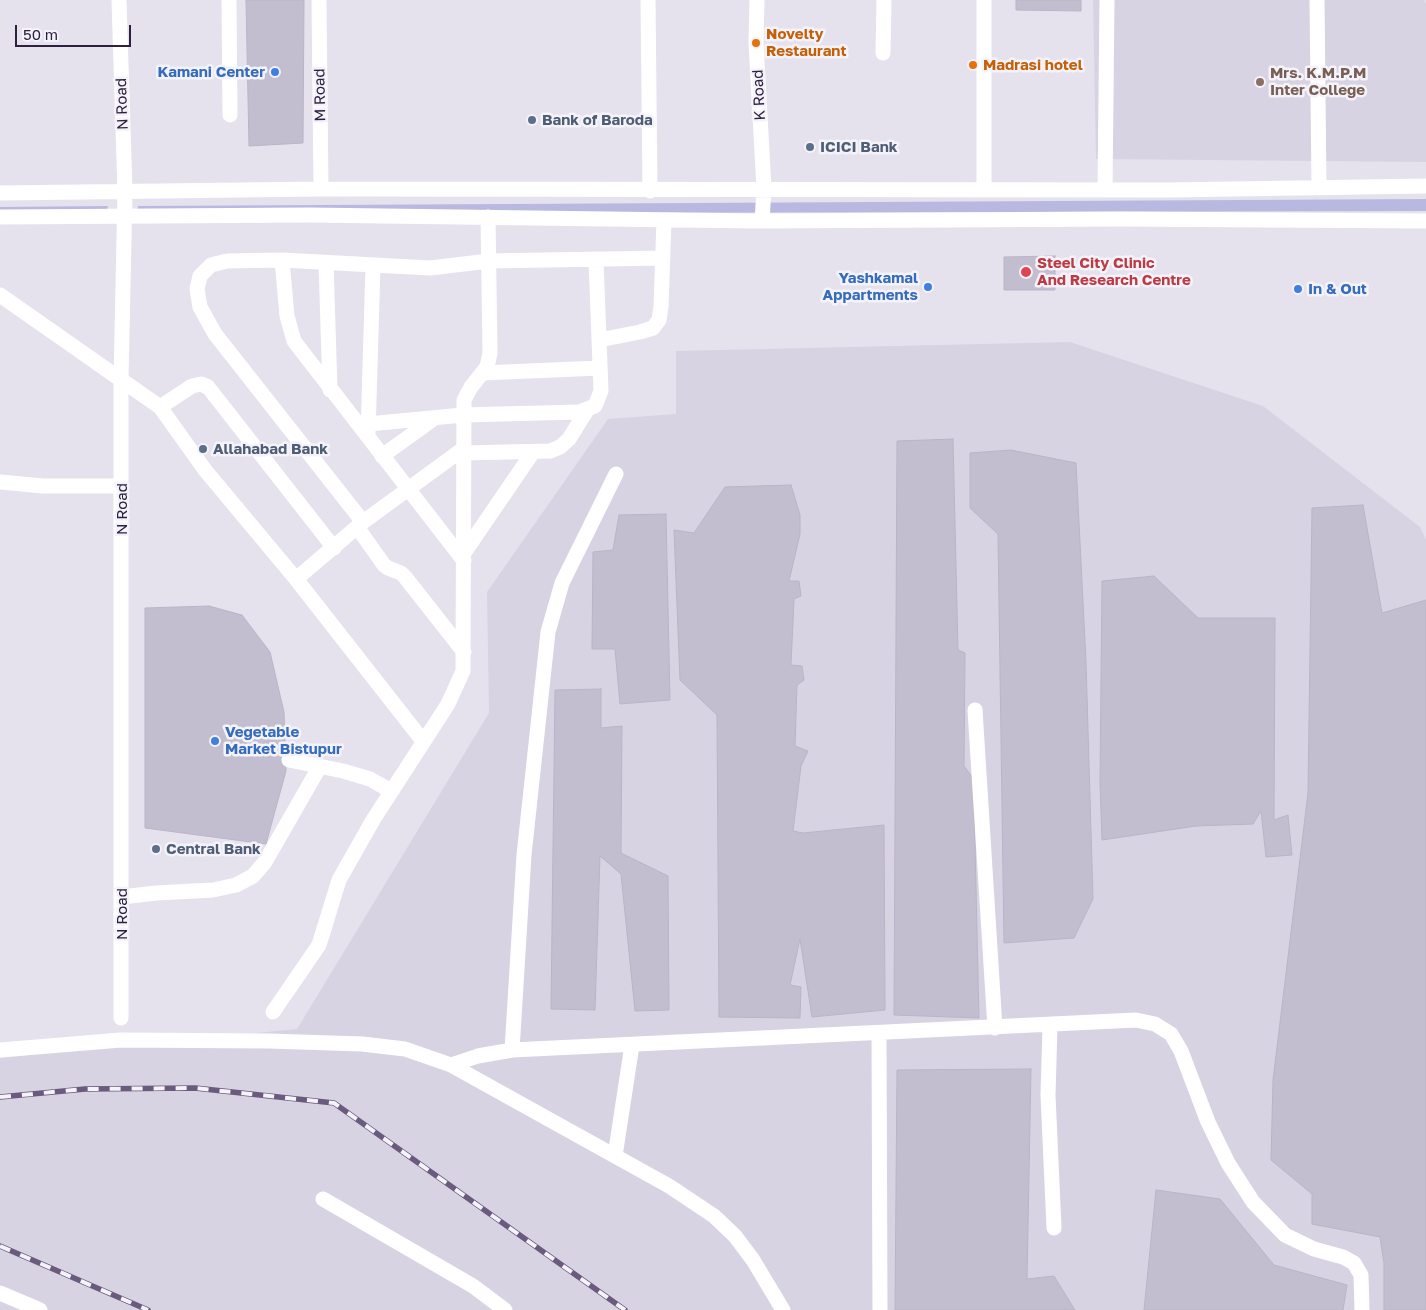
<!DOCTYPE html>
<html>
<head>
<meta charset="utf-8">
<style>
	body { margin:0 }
	#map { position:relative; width:1426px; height:1310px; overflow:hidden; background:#e5e2ee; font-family:"Golos Text",sans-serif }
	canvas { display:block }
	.scale { position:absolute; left:15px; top:25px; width:116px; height:22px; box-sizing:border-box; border:2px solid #2f2041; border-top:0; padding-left:6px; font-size:15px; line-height:18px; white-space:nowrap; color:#2f2041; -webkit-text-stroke:4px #f5f3fa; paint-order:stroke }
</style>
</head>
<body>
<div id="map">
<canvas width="1426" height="1310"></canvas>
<div class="scale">50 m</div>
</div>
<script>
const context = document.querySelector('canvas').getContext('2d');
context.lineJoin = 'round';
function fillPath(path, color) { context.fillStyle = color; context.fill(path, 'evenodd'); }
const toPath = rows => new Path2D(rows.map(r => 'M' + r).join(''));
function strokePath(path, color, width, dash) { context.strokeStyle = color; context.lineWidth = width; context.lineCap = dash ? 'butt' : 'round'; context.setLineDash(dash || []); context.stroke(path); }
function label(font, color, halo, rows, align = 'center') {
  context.font = font + ' "Golos Text",sans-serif'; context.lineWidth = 5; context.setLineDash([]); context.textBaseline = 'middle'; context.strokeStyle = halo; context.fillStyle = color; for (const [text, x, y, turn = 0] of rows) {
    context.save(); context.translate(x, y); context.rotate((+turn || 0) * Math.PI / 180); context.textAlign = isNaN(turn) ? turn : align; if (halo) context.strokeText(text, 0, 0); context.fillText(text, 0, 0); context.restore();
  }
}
const built = toPath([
	[1093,0,1424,0,1426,4,1426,162,1096,159],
	[1070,342,1263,406,1420,527,1426,540,1426,1310,0,1310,0,1058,297,1029,489,713,487,592,608,419,676,414,676,351]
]);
const green = toPath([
	[1426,199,1426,211,137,214,138,206],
	[108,206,106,213,0,214,0,207]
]);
const building = toPath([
	[246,0,304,0,303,143,249,146,246,0],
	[1016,0,1081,0,1081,11,1016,10,1016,0],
	[1055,256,1055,290,1004,290,1004,257,1055,256],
	[953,439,958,650,965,653,964,766,973,778,974,801,979,1018,894,1015,897,441,953,439],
	[1011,450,1076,463,1086,662,1093,899,1074,938,1004,943,998,534,970,508,970,453,1011,450],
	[791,485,800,515,800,534,789,581,799,581,801,596,794,599,791,665,802,666,804,680,797,685,795,746,808,751,801,766,793,831,803,833,884,825,885,1010,812,1017,800,939,790,985,801,987,800,1018,719,1017,717,715,680,680,674,530,694,533,725,487,791,485],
	[1363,505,1382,613,1426,600,1426,1310,1384,1310,1384,1263,1380,1237,1312,1224,1312,1194,1271,1160,1273,1080,1308,793,1312,508,1363,505],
	[666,514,670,700,620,704,615,649,592,649,593,552,613,550,619,515,666,514],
	[1154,576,1198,618,1275,618,1274,820,1288,815,1292,855,1266,857,1261,811,1253,824,1196,826,1102,840,1100,783,1102,581,1154,576],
	[209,606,242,615,270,652,284,712,286,771,266,844,145,828,145,608,209,606],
	[601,689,601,728,622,726,621,853,668,876,669,1010,635,1011,621,874,600,856,595,1010,551,1009,555,690,601,689],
	[1031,1069,1027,1279,1054,1276,1075,1310,895,1310,897,1070,1031,1069],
	[1156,1190,1220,1199,1274,1265,1347,1285,1343,1310,1144,1310,1156,1190]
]);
const minor = toPath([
	[119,0,125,192,121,380,121,1018],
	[229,0,230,115],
	[319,0,321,189],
	[648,0,650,191],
	[757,0,756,43,764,189,762,221],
	[984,0,984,190],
	[1317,0,1319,188],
	[883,53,884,0],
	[1105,190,1107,0],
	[0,193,321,189,1168,190,1426,186],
	[0,217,309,215,757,221,1121,219,1426,221],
	[282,260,287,316,294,341,464,561],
	[326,263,330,390],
	[0,295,160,407,205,470,296,579,423,741],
	[599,340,640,332,653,328,659,320,661,307,664,220],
	[482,373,600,368],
	[160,407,192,386,201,384,208,387,334,548],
	[368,424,463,415,579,412,595,406,601,391,596,260],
	[368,434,373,266],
	[463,453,550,451,560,447,569,439,587,410],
	[382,456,432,420],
	[0,482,43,486,122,486],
	[363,522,215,334,200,307,197,289,200,276,211,265,227,261,282,260,430,268,489,261,663,258],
	[357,527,384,565,388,568,401,573,405,577,464,652],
	[464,553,533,452],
	[296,579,363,522,463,449],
	[975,710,995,1028],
	[289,760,343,771,370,779,391,791],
	[122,897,156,893,213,890,236,885,253,876,265,862,320,766],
	[273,1012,319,945,339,880,373,820,448,704,463,671,464,400,471,387,487,367,490,353,488,217],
	[1050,1025,1048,1095,1054,1228],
	[879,1033,880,1310],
	[0,1050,121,1040,269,1041,362,1044,405,1049,451,1065,669,1186,714,1216,735,1236,753,1260,783,1310],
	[512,1050,524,855,548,632,562,583,616,474],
	[451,1065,478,1056,512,1050,1136,1020,1155,1024,1171,1034,1181,1051,1208,1122,1228,1163,1253,1202,1285,1235,1314,1249,1343,1257,1354,1263,1361,1275,1362,1310],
	[615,1156,632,1045],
	[323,1199,473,1286,505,1310],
	[0,1293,40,1310]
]);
const rail = toPath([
	[0,1097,85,1089,195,1088,334,1103,625,1310],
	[0,1246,148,1310]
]);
const markers = [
	[756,43,5,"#e8710a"],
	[973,65,5,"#e8710a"],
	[275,72,5,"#3f7fe0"],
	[1260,82,5,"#8d6e63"],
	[532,120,5,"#5c6f8a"],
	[810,147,5,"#5c6f8a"],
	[1026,272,6,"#e0444e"],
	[928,287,5,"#3f7fe0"],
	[1298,289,5,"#3f7fe0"],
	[203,449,5,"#5c6f8a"],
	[215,741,5,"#3f7fe0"],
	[156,849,5,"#5c6f8a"]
];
const foodNames = [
	["Novelty",766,34],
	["Restaurant",766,51],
	["Madrasi hotel",983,65]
];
const shopNames = [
	["Kamani Center",265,72],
	["Yashkamal",918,278],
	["Appartments",918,295],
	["In & Out",1308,289,"left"],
	["Vegetable",225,732,"left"],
	["Market Bistupur",225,749,"left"]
];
const educationNames = [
	["Mrs. K.M.P.M",1270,73],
	["Inter College",1270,90]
];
const streetNames = [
	["M Road",320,95,-91],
	["K Road",759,95,-93],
	["N Road",122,104,-92],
	["N Road",122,509,-90],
	["N Road",122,914,-90]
];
const serviceNames = [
	["Bank of Baroda",542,120],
	["ICICI Bank",820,147],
	["Allahabad Bank",213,449],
	["Central Bank",166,849]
];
const healthNames = [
	["Steel City Clinic",1037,263],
	["And Research Centre",1037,280]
];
fillPath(built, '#d8d3e2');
fillPath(green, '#b9b8e1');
fillPath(building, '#c3becf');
strokePath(building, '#bab4c8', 1);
strokePath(minor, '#fff', 15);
strokePath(rail, '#6a5a7d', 5.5);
strokePath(rail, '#f5f3fa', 4, [11]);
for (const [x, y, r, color] of markers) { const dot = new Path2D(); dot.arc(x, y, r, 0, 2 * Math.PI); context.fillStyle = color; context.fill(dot); strokePath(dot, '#f5f3fa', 2); }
label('bold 15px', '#c56008', '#f5f3fa', foodNames, 'left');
label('bold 15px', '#366cbe', '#f5f3fa', shopNames, 'right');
label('bold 15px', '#785e54', '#f5f3fa', educationNames, 'left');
label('15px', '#2f2041', '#f5f3fa', streetNames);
label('bold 15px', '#4e5e75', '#f5f3fa', serviceNames, 'left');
label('bold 15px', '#be3a42', '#f5f3fa', healthNames, 'left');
</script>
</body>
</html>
